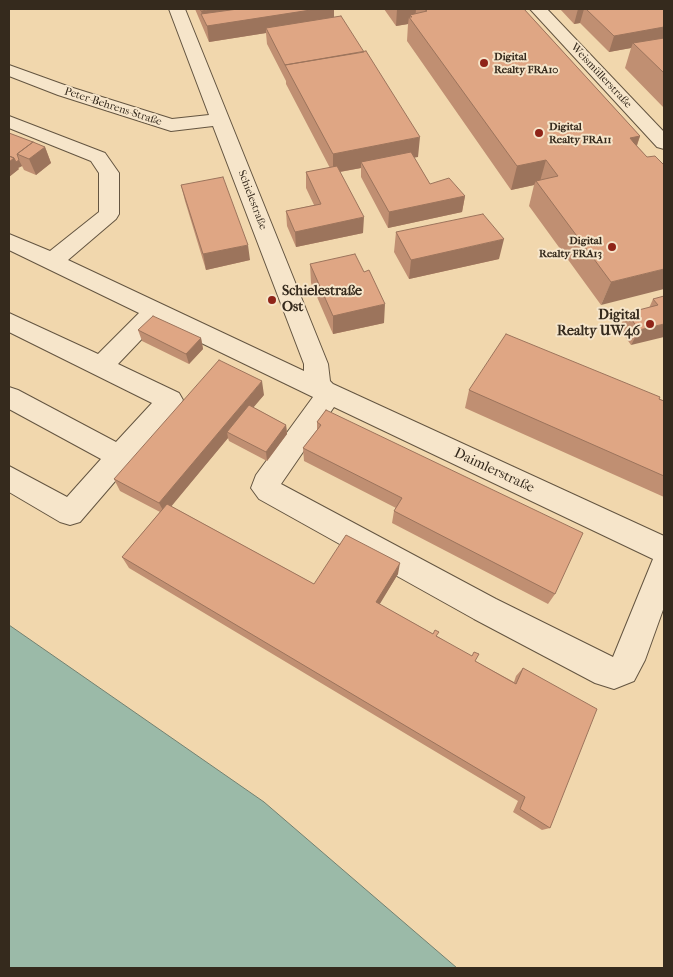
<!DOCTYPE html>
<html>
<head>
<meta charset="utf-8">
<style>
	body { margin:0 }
	#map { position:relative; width:673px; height:977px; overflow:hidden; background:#f1d7ad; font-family:"IM FELL French Canon",serif }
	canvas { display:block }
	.frame { position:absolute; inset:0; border:10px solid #352a1d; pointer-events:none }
</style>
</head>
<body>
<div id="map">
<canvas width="673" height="977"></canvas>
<div class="frame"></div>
</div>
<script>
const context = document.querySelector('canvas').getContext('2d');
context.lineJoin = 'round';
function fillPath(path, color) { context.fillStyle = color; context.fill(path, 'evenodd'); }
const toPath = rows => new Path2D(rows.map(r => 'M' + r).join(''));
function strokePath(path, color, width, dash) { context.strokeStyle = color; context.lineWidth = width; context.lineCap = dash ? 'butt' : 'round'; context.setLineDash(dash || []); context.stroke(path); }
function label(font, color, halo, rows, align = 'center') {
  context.font = font + ' "IM FELL French Canon",serif'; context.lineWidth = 4; context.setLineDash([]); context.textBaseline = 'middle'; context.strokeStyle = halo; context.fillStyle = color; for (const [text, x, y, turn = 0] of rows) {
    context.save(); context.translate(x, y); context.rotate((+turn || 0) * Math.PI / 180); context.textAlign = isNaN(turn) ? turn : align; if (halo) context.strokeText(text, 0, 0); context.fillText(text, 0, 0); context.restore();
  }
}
const water = toPath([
	[9,625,264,802,457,968,9,968,9,625]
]);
const minor = toPath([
	[169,9,185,9,328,364,330,381,333,384,664,536,664,607,645,660,634,681,614,689,595,683,474,619,259,499,251,488,256,475,313,397,158,322,118,364,179,393,183,400,179,407,80,522,70,525,60,522,9,492,9,466,67,497,101,459,9,409,9,387,18,390,116,442,152,403,9,332,9,313,98,354,139,313,9,250,9,234,50,251,99,212,99,173,91,161,9,128,9,116,105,153,119,173,119,214,116,219,68,260,304,371,304,364,213,126,171,131,58,95,9,76,9,65,70,87,172,119,209,115,169,9],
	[334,407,653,559,613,657,496,599,281,484,334,407],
	[530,9,547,9,664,132,664,149,657,147,530,9]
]);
const wall = toPath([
	[195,9,334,9,334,17,418,157,414,157,430,184,465,196,462,212,388,228,361,177,361,168,340,172,363,233,296,247,287,226,286,211,314,205,306,188,306,172,330,168,286,84,286,81,267,44,266,33,209,42],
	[384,9,524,9,640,136,637,146,647,157,664,165,601,305,529,206,534,185,511,190,407,41,408,24,396,26],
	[560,9,664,9,664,108,625,68,631,48,609,52,580,23,574,24],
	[9,133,45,147,51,163,36,175,24,170,22,166,18,168,19,169,9,177],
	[181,185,250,260,206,270,185,201],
	[396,232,499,259,409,279,394,252],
	[310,264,364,272,384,323,333,334,311,283],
	[664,296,631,345,619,328,627,313,649,308,653,299],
	[138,330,201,338,203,349,189,364,142,341],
	[469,390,659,399,664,401,664,497,465,408],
	[264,395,253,407,286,425,287,434,267,461,229,441,228,438,171,506,314,584,398,574,379,604,437,636,475,661,514,682,516,676,523,668,550,828,542,830,513,812,518,801,129,568,122,557,160,512,120,491,114,479],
	[326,410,555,594,548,604,392,523,394,511,396,508,304,461,303,448,317,430,317,422]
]);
const shadedWall = toPath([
	[214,9,334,9,334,22,266,28,266,33,209,42,207,26,202,14,201,11],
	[397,9,416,9,415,23,410,15,410,19,409,17,408,24,396,26],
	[578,9,584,9,580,23,574,24],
	[664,27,664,42,633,43,631,48,609,52,614,36],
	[640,136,631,161,630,138],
	[420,137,418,157,364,167,361,162,361,168,333,173,333,154],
	[45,147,51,163,36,175,29,159],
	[14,158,19,160,22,166,18,168,19,169,9,177,9,162],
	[546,160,539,185,536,181,534,185,511,190,517,166],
	[465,196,462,212,388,228,389,212],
	[364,217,363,233,296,247,295,232],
	[504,239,499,259,409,279,411,260],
	[248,245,250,260,206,270,203,254],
	[664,269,664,289,601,305,611,282],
	[385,304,384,323,333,334,333,316],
	[664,324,664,337,631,345,639,330],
	[201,338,203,349,189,364,186,354],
	[262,381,264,395,231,434,227,432,228,438,165,514,159,503],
	[286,425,287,434,267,461,266,452],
	[400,563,398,574,375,612,376,602]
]);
const building = toPath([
	[200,9,214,9,201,11,200,9],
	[238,9,317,9,207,26,201,14,238,9],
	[424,9,524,9,640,136,630,138,634,143,647,157,655,156,664,165,664,269,611,282,536,181,558,176,546,160,517,166,409,17,412,17,410,15,427,11,424,9],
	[586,9,664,9,664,27,614,36,586,9],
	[341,16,364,52,285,65,266,28,341,16],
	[664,38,664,73,633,43,664,38],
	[366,51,420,137,333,154,285,65,366,51],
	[9,133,33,142,17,154,19,160,16,162,14,158,9,156,9,133],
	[33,142,45,147,29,159,17,154,33,142],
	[411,152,430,184,449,178,465,196,389,212,361,162,411,152],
	[9,156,14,158,9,162,9,156],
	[337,166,364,217,295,232,286,211,321,204,306,172,337,166],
	[223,177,248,245,203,254,181,185,223,177],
	[483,214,504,239,411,260,396,232,483,214],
	[355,254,364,272,369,270,385,304,333,316,310,264,355,254],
	[664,296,664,324,639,330,627,313,658,305,653,299,664,296],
	[153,316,201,338,186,354,138,330,153,316],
	[506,334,660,397,659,399,664,401,664,476,469,390,506,334],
	[219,360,262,381,159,503,114,479,219,360],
	[249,405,286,425,266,452,227,432,249,405],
	[326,410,583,533,555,594,394,511,402,498,303,448,321,425,317,422,326,410],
	[167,504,314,584,346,535,400,563,376,602,433,634,435,630,439,632,436,636,472,656,474,652,479,654,475,661,516,684,523,668,597,709,550,828,520,809,525,797,122,557,167,504]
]);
const markers = [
	[484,63,5,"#8f2418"],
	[539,133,5,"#8f2418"],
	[612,247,5,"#8f2418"],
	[272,300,5,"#8f2418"],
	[650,324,5,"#8f2418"]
];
const farPoinames = [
	["Digital",494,57],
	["Realty FRA10",494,70],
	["Digital",549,127],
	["Realty FRA11",549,140],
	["Digital",602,241,"right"],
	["Realty FRA13",602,254,"right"]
];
const farStreetnames = [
	["Weismüllerstraße",601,76,47],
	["Peter-Behrens-Straße",113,107,18],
	["Schielestraße",252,200,69]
];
const poiNames = [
	["Schielestraße",282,292],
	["Ost",282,308],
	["Digital",640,316,"right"],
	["Realty UW46",640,332,"right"]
];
const streetNames = [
	["Daimlerstraße",494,471,25]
];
fillPath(water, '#9bbaa8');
strokePath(water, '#728070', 1);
strokePath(minor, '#645541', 2);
fillPath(minor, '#f6e5ca');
fillPath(wall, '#c08f72');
fillPath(shadedWall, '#9c745c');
fillPath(building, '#dfa684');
strokePath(building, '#9c745c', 1);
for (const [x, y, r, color] of markers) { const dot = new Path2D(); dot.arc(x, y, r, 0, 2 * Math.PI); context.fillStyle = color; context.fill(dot); strokePath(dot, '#f6e5ca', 2); }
label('bold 11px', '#352a1d', '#f6e5ca', farPoinames, 'left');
label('11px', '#352a1d', '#f6e5ca', farStreetnames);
label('bold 14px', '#352a1d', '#f6e5ca', poiNames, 'left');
label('14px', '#352a1d', '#f6e5ca', streetNames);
</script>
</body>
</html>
